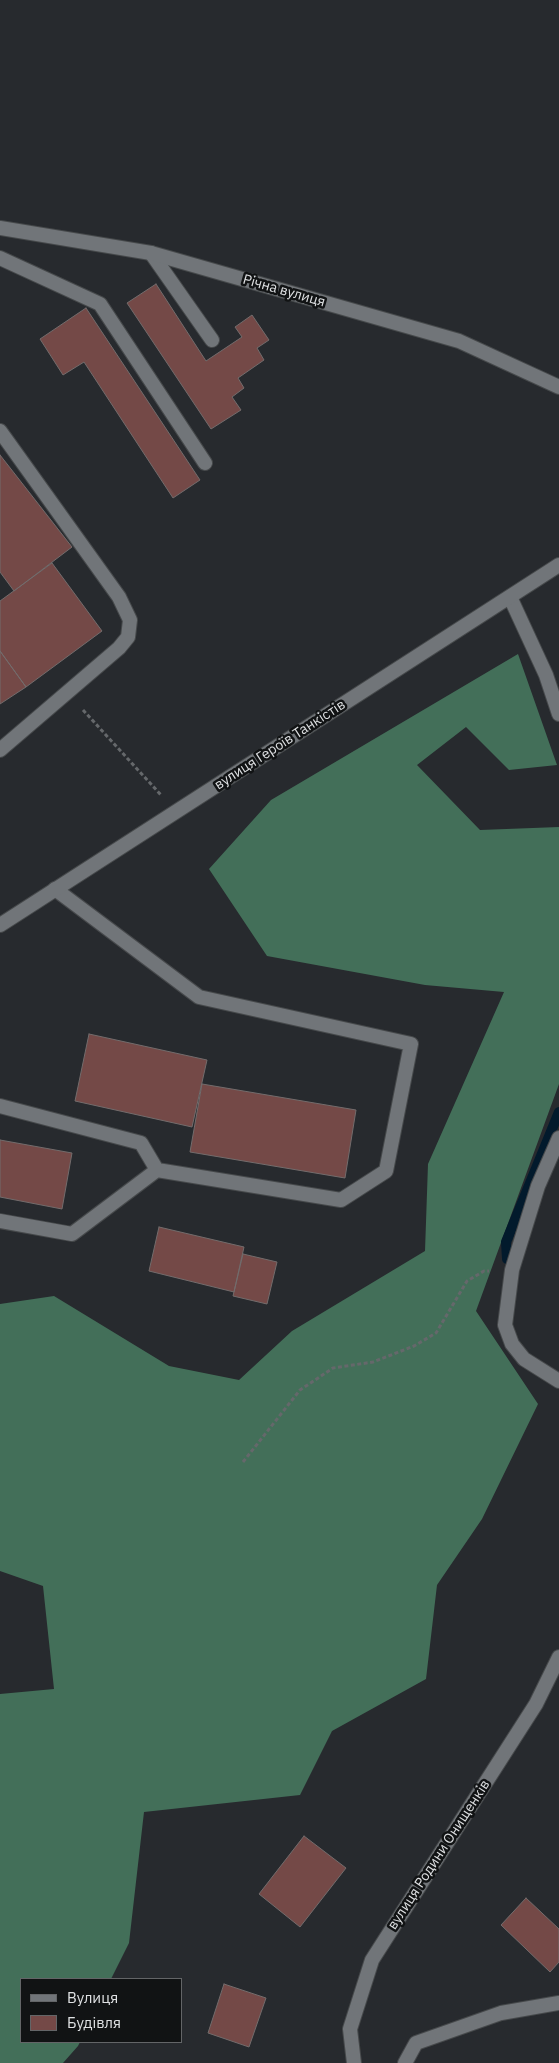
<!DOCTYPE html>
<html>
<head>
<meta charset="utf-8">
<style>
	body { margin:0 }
	#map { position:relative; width:559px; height:2063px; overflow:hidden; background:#272a2e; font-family:"IBM Plex Sans",sans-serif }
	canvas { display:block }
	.legend { position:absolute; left:20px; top:1978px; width:162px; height:65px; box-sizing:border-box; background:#111314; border:1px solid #636567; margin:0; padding:6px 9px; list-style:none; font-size:15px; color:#dfe1e3 }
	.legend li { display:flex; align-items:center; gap:10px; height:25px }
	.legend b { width:25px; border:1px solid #636567 }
</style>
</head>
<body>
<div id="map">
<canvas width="559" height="2063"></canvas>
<ul class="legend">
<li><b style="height:6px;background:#717579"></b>Вулиця</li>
<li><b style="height:14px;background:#744947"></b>Будівля</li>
</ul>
</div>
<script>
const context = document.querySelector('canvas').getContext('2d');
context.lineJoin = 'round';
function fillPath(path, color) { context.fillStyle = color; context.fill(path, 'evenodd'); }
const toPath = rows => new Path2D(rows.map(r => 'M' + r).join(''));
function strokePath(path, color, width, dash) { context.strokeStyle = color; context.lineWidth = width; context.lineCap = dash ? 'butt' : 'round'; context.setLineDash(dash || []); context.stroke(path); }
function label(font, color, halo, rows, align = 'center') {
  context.font = font + ' "IBM Plex Sans",sans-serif'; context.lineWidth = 5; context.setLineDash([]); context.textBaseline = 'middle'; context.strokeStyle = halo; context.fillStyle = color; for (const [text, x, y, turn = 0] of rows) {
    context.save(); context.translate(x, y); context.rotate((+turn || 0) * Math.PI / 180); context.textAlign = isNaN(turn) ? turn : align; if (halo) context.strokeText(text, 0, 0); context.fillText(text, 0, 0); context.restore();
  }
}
const forest = toPath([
	[518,654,557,765,509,770,466,727,417,765,480,830,559,827,559,1084,476,1311,538,1404,482,1519,437,1585,426,1679,332,1731,300,1795,144,1812,129,1943,111,1979,21,1979,21,2042,80,2042,78,2046,63,2063,0,2063,0,1694,54,1689,43,1586,0,1571,0,1304,54,1296,169,1366,239,1380,292,1331,425,1251,428,1164,504,992,425,985,267,956,209,869,271,800]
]);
const stream = toPath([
	[507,1259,506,1242,559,1112]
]);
const building = toPath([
	[156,284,206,361,242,337,235,327,252,315,269,340,257,348,264,360,238,378,244,388,232,397,241,410,211,429,127,303,156,284],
	[86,308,200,480,173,498,84,362,63,375,40,339,86,308],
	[0,455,72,547,14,591,0,572,0,455],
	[52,563,102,631,26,687,0,651,0,601,52,563],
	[0,651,26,687,0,704,0,651],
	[89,1034,207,1060,192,1127,75,1101,89,1034],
	[202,1084,356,1110,345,1178,190,1152,202,1084],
	[0,1140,72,1153,62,1209,0,1197,0,1140],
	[159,1227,244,1247,234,1292,149,1271,159,1227],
	[243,1254,277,1262,267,1304,233,1296,243,1254],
	[304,1836,346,1868,300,1927,259,1894,304,1836],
	[526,1898,559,1929,559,1962,550,1972,501,1925,526,1898],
	[224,1984,266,1998,249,2047,208,2033,224,1984]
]);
const path = toPath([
	[83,710,161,795],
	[243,1462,300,1390,333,1368,373,1362,414,1346,436,1333,467,1281,484,1271,489,1271]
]);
const service = toPath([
	[151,253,212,340],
	[0,258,100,304,205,463],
	[0,431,119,597,130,620,128,637,119,648,0,750],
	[0,1106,141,1143,157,1170,341,1200,386,1171,411,1044,199,997,55,889],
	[0,1221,72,1234,157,1170]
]);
const minor = toPath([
	[0,228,151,253,459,341,559,387],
	[510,597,546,675,559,714],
	[559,1138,538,1186,512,1270,505,1325,512,1344,524,1359,559,1381],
	[354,2063,350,2029,372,1960,536,1704,559,1657],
	[405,2063,416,2043,501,2013,559,2003]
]);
const secondary = toPath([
	[0,925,559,565]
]);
const streetNames = [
	["Річна вулиця",284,291,16],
	["вулиця Героїв Танкістів",280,745,-33],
	["вулиця Родини Онищенків",439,1855,-57]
];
fillPath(forest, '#436f59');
strokePath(stream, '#021a2c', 10);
fillPath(building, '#744947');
strokePath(building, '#736c6c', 1);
strokePath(service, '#46494b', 16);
strokePath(minor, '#46494b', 16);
strokePath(secondary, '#46494b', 16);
strokePath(path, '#65686b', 3, [4, 2.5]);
strokePath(service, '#717579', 14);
strokePath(minor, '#717579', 14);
strokePath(secondary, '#717579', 14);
label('14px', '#dfe1e3', '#111314', streetNames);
</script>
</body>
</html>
